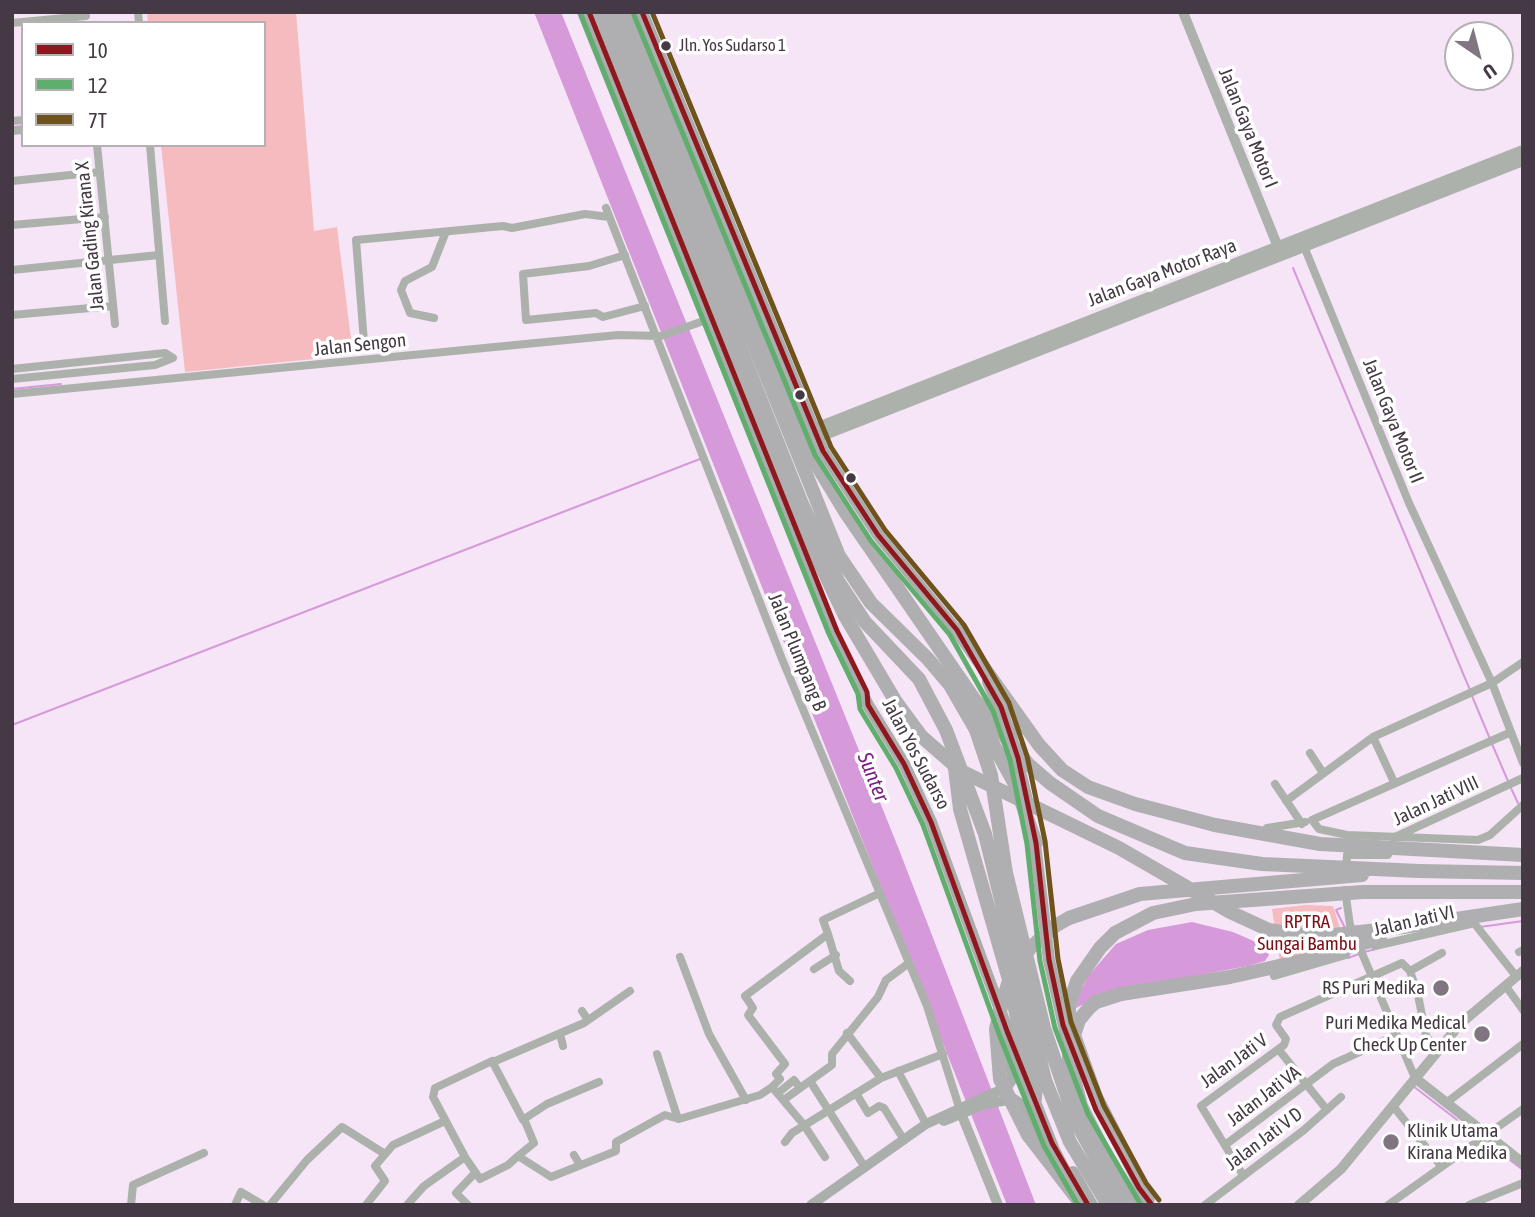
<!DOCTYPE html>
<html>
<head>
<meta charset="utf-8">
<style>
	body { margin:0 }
	#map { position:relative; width:1535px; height:1217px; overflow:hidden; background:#f5e5f6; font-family:"Asap Condensed",sans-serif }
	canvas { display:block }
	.frame { position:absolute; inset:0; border:14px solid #443944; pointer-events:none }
	.legend { position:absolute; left:21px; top:21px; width:245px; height:126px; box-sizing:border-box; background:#fff; border:2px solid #b4b0b4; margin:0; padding:9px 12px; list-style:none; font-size:21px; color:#443944 }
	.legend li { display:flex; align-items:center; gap:14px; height:35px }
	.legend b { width:35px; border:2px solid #b4b0b4 }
	.north { position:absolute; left:1444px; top:21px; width:70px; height:70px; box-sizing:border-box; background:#fff; border:2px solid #b4b0b4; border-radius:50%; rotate:145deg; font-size:19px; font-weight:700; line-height:28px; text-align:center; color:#443944 }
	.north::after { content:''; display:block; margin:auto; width:24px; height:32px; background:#827582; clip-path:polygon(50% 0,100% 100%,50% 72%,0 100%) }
</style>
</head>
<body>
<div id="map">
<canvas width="1535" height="1217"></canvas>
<div class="frame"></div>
<ul class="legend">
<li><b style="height:9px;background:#8e181e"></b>10</li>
<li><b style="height:9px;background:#5fae6d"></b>12</li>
<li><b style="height:9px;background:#6e531c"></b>7T</li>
</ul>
<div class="north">U</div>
</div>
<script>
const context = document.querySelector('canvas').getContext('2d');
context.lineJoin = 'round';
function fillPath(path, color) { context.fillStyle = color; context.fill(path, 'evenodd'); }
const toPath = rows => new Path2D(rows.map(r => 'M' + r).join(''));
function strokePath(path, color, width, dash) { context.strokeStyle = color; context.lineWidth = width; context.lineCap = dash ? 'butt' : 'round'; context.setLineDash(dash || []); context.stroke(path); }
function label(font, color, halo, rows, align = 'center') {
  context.font = font + ' "Asap Condensed",sans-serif'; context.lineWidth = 7; context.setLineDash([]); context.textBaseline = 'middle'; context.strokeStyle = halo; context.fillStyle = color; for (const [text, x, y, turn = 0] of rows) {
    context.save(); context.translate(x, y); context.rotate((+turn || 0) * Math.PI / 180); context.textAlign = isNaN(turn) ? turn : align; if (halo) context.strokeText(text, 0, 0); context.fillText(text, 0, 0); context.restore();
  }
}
const green = toPath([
	[147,12,296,12,314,231,337,227,353,355,185,372,161,145,264,145,264,23,148,23],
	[1305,905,1333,906,1348,954,1281,968,1272,909]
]);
const water = toPath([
	[534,12,561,12,898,847,1036,1205,1007,1205],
	[1192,922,1233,932,1265,946,1269,955,1265,961,1248,966,1108,992,1076,1008,1077,996,1089,975,1116,944,1148,930]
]);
const stream = toPath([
	[13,127,23,126],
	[1293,268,1470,690],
	[12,389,61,384],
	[1472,696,1490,739],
	[12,725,700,459],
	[1492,744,1508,781],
	[1510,786,1518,803],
	[1341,908,1336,910,1345,928],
	[1480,927,1523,921],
	[1364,952,1376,949],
	[1348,958,1359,954],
	[1413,1086,1478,1136],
	[1485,1141,1523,1170]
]);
const minor = toPath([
	[138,12,139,23],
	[12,23,86,16],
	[12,121,23,120],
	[12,131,23,130],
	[97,145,115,324],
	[150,145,165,321],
	[12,181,100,172],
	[606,208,782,659,927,1006,959,1107],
	[12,225,105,217],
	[1303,244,1409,503,1492,683,1523,763],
	[625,255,589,266,523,274,526,320,596,313,603,317,645,306],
	[12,270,159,255],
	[12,315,113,306],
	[434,318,410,313,401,290,405,281,432,267,445,234],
	[364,342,356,240,503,226,512,228,585,214,609,217],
	[12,369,165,353,173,358,155,365,12,379],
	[12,394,618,335,661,336,709,319],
	[1509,733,1312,820,1319,829,1347,835,1478,840,1490,835,1523,805],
	[1373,737,1394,782],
	[1310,753,1323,773],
	[1275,784,1302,824],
	[1286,801,1373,737,1492,683,1523,662],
	[1267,828,1305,822],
	[1393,838,1523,778],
	[1346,870,1347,855,1388,855,1391,848],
	[1345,890,1350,925,1415,1078],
	[1474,923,1516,976],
	[828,934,839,971,850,981],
	[1375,946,1475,923],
	[1519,952,1523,950],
	[680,957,709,1034,746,1100],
	[814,969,836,955],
	[1274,976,1346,955],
	[1505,985,1523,1010],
	[582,1011,588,1020],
	[847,1033,881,1078],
	[560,1034,563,1046],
	[1279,1050,1327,1110],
	[1437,1050,1426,1036,1418,995,1410,971,1442,953],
	[657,1054,678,1119],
	[493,1062,584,1023,630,991],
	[898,1071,926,1124],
	[810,1081,864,1166],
	[772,1087,780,1079,776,1074,785,1064,748,1015,753,1008,745,996,828,934,823,920,880,893],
	[778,1093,794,1080,800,1088],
	[856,1093,868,1113,879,1106,884,1108,904,1140],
	[785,1099,832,1065,832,1054,878,997,886,980,909,963],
	[1446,1103,1523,1044],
	[1393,1106,1441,1166],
	[785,1142,792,1133,881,1078,943,1054],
	[1225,1145,1333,1064,1397,1035],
	[574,1155,580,1165],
	[518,1156,534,1143,524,1119,547,1104,599,1082],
	[465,1157,433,1097,435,1088,492,1061,523,1120],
	[1243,1175,1201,1106,1284,1045,1286,1039,1276,1025,1280,1017,1402,963,1410,971],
	[131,1205,133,1185,204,1153],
	[235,1205,241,1192,263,1205],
	[270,1205,307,1160,342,1127,385,1154],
	[366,1205,385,1181,375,1166,393,1145,445,1121],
	[407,1205,424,1186,465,1157,480,1179,508,1165,518,1156,551,1177,616,1151,616,1142,665,1115,679,1119,760,1095,772,1087,804,1125,825,1157],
	[468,1205,456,1193,475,1173],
	[1205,1205,1304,1130,1341,1097],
	[1388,1205,1523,1109],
	[1469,1205,1523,1183]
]);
const tertiary = toPath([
	[1183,12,1280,252],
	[813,429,1523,150],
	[817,438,1523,161],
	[1415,1078,1523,1163],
	[959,1108,998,1205],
	[1299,1205,1341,1169,1460,1024,1523,971]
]);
const secondary = toPath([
	[944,1121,985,1104,1014,1099,1025,1107,1051,1157],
	[811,1205,926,1124,1007,1087,1012,1080,1008,1038]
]);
const trunk = toPath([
	[583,12,835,638,868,705,904,764,931,822,1020,1064,1054,1150,1073,1186],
	[642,12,823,451,878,535,961,636],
	[988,682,1010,731,1028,804],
	[1034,836,1049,960,1066,1035],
	[1073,1172,1092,1205]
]);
const motorway = toPath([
	[607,12,802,504,838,581,865,622,919,679,946,730,985,834,1045,1080,1070,1142,1108,1205],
	[620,12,839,556,871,603,928,659,950,685,976,730,991,775,1006,873,1044,1028,1075,1120,1122,1205],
	[957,630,1039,745,1062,770,1088,787,1135,804,1215,825],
	[973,708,1015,784,1036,843],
	[955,769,960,809,1010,983,1020,1034,1036,1079,1035,1099],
	[1419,871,1523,873],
	[1403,927,1523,909],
	[1121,994,1096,1002,1089,1008,1079,1020,1074,1035,1096,1097,1148,1199]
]);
const motorwayBridge = toPath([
	[595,12,727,336,796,513,845,616,896,702,921,736,961,771,1119,848,1230,912,1269,930,1317,937,1403,927],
	[633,12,815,462,846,513,974,699,1028,764,1050,783,1098,816,1185,853,1262,864,1419,871],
	[1215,825,1320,844,1523,855],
	[1121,994,1230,977,1310,959,1380,938],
	[1082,1205,1028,1135,1000,1079,996,1029,1002,1003,1010,978,1030,948,1055,926,1069,918,1140,894,1362,875],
	[1138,1205,1107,1158,1081,1106,1069,1059,1069,1005,1077,981,1100,948,1115,933,1153,913,1196,904,1363,892,1523,892]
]);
const bus1 = toPath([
	[589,12,837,631,867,692,868,705,904,764,931,822,1007,1031,1052,1143,1088,1205],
	[642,12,823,451,878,535,957,630,1001,707,1018,758,1036,843,1049,960,1063,1025,1096,1110,1139,1188,1152,1205]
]);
const bus2 = toPath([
	[581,15,829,634,858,694,860,709,896,768,923,825,999,1034,1044,1146,1078,1205],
	[634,15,815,455,871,541,950,635,993,711,1010,760,1027,844,1040,961,1055,1028,1088,1114,1141,1205]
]);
const bus3 = toPath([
	[652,12,831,447,885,530,964,625,1009,703,1027,756,1045,841,1058,959,1071,1022,1104,1106,1146,1183,1159,1200]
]);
const markers = [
	[666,46,6,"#443944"],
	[800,395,6,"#443944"],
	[851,478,6,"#443944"],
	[1441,988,9,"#827582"],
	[1482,1034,9,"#827582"],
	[1391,1142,9,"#827582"]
];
const busNames = [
	["Jln. Yos Sudarso 1",679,46]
];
const streetNames = [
	["Jalan Gaya Motor I",1248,128,68],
	["Jalan Gading Kirana X",90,236,-96],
	["Jalan Gaya Motor Raya",1162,273,-21],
	["Jalan Sengon",360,345,-6],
	["Jalan Gaya Motor II",1393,421,68],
	["Jalan Plumpang B",797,652,68],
	["Jalan Yos Sudarso",916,754,62],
	["Jalan Jati VIII",1436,801,-25],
	["Jalan Jati VI",1414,921,-13],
	["Jalan Jati V",1234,1061,-36],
	["Jalan Jati VA",1264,1096,-37],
	["Jalan Jati V D",1264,1139,-37]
];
const parkNames = [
	["RPTRA",1307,922],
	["Sungai Bambu",1307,944]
];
const poiNames = [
	["RS Puri Medika",1425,988],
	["Puri Medika Medical",1466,1023],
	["Check Up Center",1466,1045],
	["Klinik Utama",1407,1131,"left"],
	["Kirana Medika",1407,1153,"left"]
];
const waterNames = [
	["Sunter",873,777,68]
];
fillPath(green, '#f6bbbf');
fillPath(water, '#d69adb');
strokePath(stream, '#d69adb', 2);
strokePath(minor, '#acb1ac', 8);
strokePath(tertiary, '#acb1ac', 10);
strokePath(secondary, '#aaafab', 10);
strokePath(trunk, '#abacac', 12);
strokePath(motorway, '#afaeb0', 14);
strokePath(motorwayBridge, '#afaeb0', 14);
strokePath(bus1, '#8e181e', 5);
strokePath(bus2, '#5fae6d', 5);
strokePath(bus3, '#6e531c', 5);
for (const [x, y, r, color] of markers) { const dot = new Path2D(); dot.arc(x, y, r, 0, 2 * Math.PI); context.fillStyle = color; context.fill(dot); strokePath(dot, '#fff', 2.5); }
label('17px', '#443944', '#fff', busNames, 'left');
label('19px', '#443944', '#fff', streetNames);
label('19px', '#7d0f17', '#fff', parkNames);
label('19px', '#443944', '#fff', poiNames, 'right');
label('italic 21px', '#7e1d86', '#fff', waterNames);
</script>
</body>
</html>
